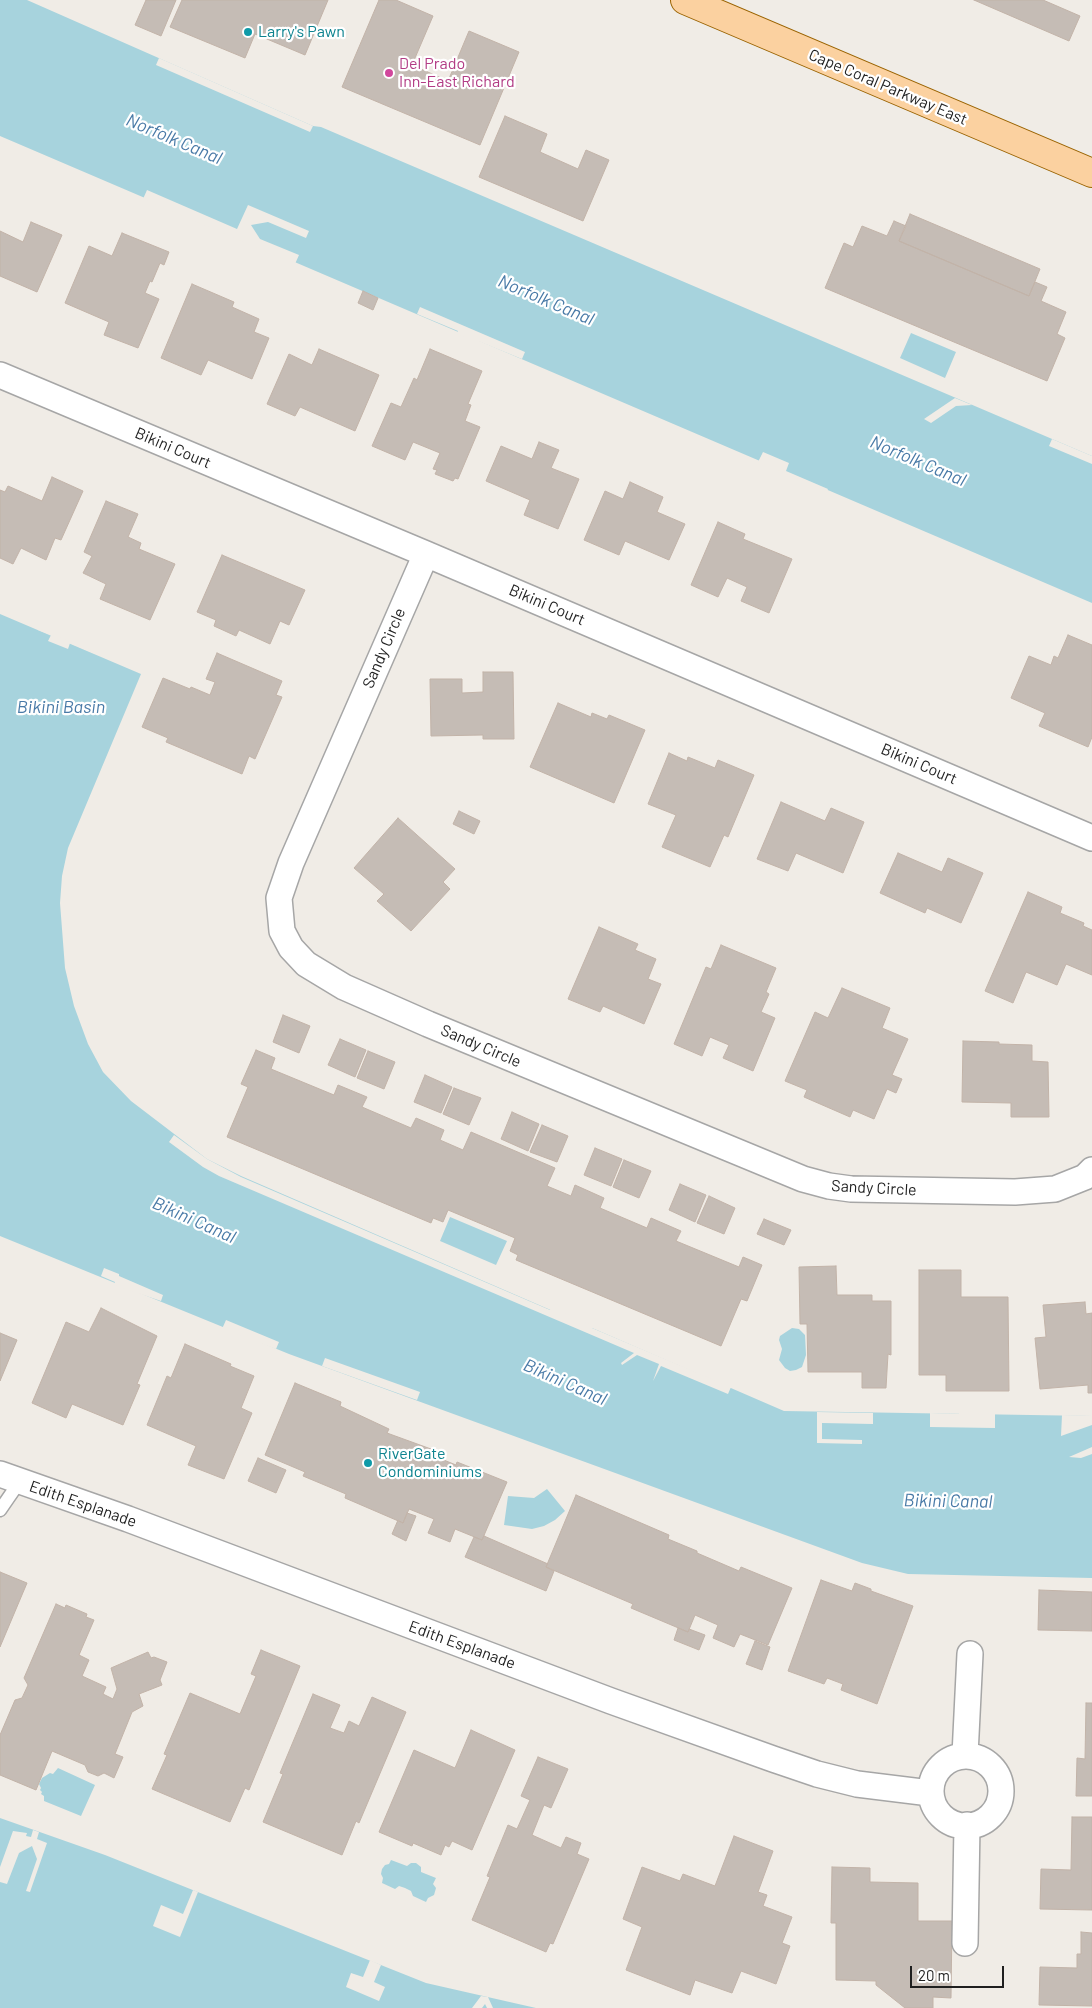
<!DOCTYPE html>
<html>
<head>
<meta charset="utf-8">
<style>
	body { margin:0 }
	#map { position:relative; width:1092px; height:2008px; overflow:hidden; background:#f0ece6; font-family:Barlow,sans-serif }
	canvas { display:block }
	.scale { position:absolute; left:910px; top:1966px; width:94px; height:22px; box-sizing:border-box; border:2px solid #1f1f1f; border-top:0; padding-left:6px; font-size:15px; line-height:18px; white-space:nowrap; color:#1f1f1f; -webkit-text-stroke:4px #fff; paint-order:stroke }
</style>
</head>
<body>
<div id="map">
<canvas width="1092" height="2008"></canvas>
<div class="scale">20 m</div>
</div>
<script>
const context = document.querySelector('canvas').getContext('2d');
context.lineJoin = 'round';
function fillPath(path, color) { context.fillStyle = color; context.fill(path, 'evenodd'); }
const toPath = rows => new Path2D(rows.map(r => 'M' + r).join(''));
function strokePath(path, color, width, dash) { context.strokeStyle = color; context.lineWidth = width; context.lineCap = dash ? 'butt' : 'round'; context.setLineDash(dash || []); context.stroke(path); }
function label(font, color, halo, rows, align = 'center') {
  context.font = font + ' Barlow,sans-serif'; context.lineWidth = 4.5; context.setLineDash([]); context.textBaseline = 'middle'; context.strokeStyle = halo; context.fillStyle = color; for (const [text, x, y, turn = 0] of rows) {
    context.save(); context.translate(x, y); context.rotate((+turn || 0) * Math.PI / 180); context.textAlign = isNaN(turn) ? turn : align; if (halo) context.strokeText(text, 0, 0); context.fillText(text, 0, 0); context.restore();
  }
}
const water = toPath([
	[0,0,27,0,313,126,321,127,1092,456,1092,603,0,136],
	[911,333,956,352,945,378,900,358],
	[0,614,141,674,68,848,62,876,60,903,65,968,74,1006,88,1044,103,1072,131,1101,207,1159,241,1176,784,1411,1092,1416,1092,1578,908,1574,862,1563,289,1354,0,1236],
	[450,1217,507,1241,496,1265,440,1241],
	[792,1328,799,1329,805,1335,806,1355,802,1367,796,1370,790,1371,785,1368,779,1360,782,1349,779,1340,780,1336],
	[547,1489,565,1511,555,1520,544,1526,532,1529,504,1525,508,1496,534,1498],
	[58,1768,95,1785,81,1816,44,1801,44,1796,41,1794,42,1792,40,1790,41,1788,39,1784,42,1778,50,1773,53,1774],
	[0,1818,105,1855,426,1983,536,2008,0,2008],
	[391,1860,407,1866,411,1863,416,1863,421,1867,421,1872,436,1878,433,1884,436,1888,434,1895,428,1898,426,1902,413,1896,411,1891,405,1888,399,1886,395,1889,382,1883,383,1878,381,1874,382,1869,385,1865,389,1864]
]);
const pier = toPath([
	[159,58,313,126,310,132,156,65],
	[147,190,237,229,248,205,309,231,306,238,268,222,251,225,260,239,299,255,295,264,143,199],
	[420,307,525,352,522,359,478,341,477,343,457,334,458,331,417,314],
	[955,398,972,405,956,406,931,423,924,419],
	[1052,439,1092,456,1092,464,1049,446],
	[763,452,789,463,786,471,828,489,827,491,758,462],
	[39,628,94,651,93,653,70,643,68,649,48,641,51,635,38,630],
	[174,1135,207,1159,241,1177,550,1310,552,1307,592,1325,592,1328,731,1387,728,1394,661,1366,653,1381,659,1364,637,1355,622,1365,621,1363,634,1353,219,1176,203,1167,169,1142],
	[104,1268,119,1274,119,1276,163,1295,161,1301,114,1285,115,1282,101,1276],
	[226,1320,279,1342,276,1349,222,1329],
	[325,1358,420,1392,417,1400,322,1366],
	[959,1411,981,1411,982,1414,995,1414,995,1428,930,1427,930,1413,959,1414],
	[817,1412,873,1413,873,1424,822,1423,822,1439,862,1440,862,1444,817,1443],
	[1062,1415,1092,1416,1092,1425,1061,1436],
	[1092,1447,1092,1454,1081,1458,1069,1457],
	[33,1830,39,1832,37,1839,47,1843,30,1892,26,1891,37,1859,32,1846,19,1853,7,1884,0,1882,0,1867,13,1831,27,1833,26,1836,31,1837],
	[193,1890,198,1892,180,1937,153,1926,161,1905,183,1914],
	[370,1960,381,1965,374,1982,385,1987,379,2001,346,1987,351,1973,363,1977],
	[481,1996,488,1997,493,2008,487,2008,485,2004,482,2008,472,2008]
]);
const building = toPath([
	[146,0,176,0,161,36,135,25,146,0],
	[182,0,328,0,305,55,255,34,245,58,170,27,182,0],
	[379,0,396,0,433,16,412,65,448,81,469,31,519,52,480,145,342,87,379,0],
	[974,0,1043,0,1080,16,1069,41,974,0],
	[505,116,547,134,540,152,578,169,586,150,609,160,583,221,479,177,505,116],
	[910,214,1040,269,1029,296,899,241,910,214],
	[894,221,906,226,899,241,1029,296,1035,282,1047,287,1041,301,1066,312,1057,334,1065,338,1047,381,825,288,844,243,853,247,862,226,887,236,894,221],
	[31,222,62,235,37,292,0,276,0,231,23,242,31,222],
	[122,233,169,252,164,265,160,263,152,282,150,281,145,293,159,299,138,348,104,335,109,322,65,303,89,246,112,256,122,233],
	[192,284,234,302,232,307,259,319,254,332,269,338,252,379,208,360,201,375,161,358,192,284],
	[363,291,378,298,373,310,358,303,363,291],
	[319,349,379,375,355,431,300,407,295,416,267,404,289,354,312,365,319,349],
	[430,349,482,371,468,404,471,405,465,421,480,427,458,479,455,478,453,481,435,474,437,470,433,469,440,453,413,442,405,460,372,446,391,403,401,407,414,378,417,380,430,349],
	[539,442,559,450,551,468,579,479,558,529,524,515,530,500,486,481,501,446,532,459,539,442],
	[52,477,83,491,61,540,55,538,46,560,21,548,13,564,0,558,0,490,5,492,8,486,42,501,52,477],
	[630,482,663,497,657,512,685,524,669,560,625,541,619,555,584,540,605,491,623,499,630,482],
	[106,501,138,514,128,537,141,543,139,549,175,564,150,620,100,599,106,584,83,573,92,556,84,552,106,501],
	[718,522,745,534,743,539,792,559,769,613,741,601,747,587,727,578,718,597,691,585,718,522],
	[222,555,305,590,289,625,280,621,270,644,239,630,236,636,214,626,216,620,197,612,222,555],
	[1068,635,1092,645,1092,737,1088,747,1039,726,1045,713,1011,698,1029,656,1051,665,1054,656,1058,658,1068,635],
	[217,653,282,681,276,695,282,697,255,759,249,756,242,774,166,742,168,738,142,727,163,678,190,689,191,687,210,695,215,682,206,679,217,653],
	[483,672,513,672,514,739,483,739,483,735,431,736,430,679,462,679,462,693,483,692,483,672],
	[558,703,591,717,592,713,607,719,609,715,645,730,614,803,530,767,558,703],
	[669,753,687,761,688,757,715,768,718,760,754,775,728,837,724,835,710,867,662,847,676,815,648,804,669,753],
	[781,802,825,821,831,808,864,822,843,873,796,853,788,871,757,859,781,802],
	[459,811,480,821,474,834,453,824,459,811],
	[398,818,455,869,443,882,450,889,411,931,377,901,384,894,354,868,398,818],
	[898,853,942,872,948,858,983,873,961,923,927,908,925,913,880,893,898,853],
	[1028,892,1062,907,1060,913,1084,923,1083,926,1092,930,1092,975,1066,964,1057,985,1026,972,1013,1003,985,991,1028,892],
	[599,927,638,944,635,950,656,959,648,979,661,984,644,1024,603,1006,600,1012,568,999,599,927],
	[721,945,776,968,766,992,769,994,761,1012,775,1018,753,1071,723,1058,729,1045,710,1037,702,1056,674,1044,706,967,711,969,721,945],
	[842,988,890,1008,882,1028,908,1039,892,1075,902,1079,896,1093,887,1089,874,1119,853,1110,850,1117,804,1097,807,1090,785,1081,815,1012,828,1018,842,988],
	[283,1015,310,1026,299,1053,273,1042,283,1015],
	[340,1039,366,1050,355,1077,328,1065,340,1039],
	[963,1041,999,1042,999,1044,1032,1045,1032,1061,1048,1062,1049,1117,1011,1117,1011,1103,962,1102,963,1041],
	[256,1050,275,1058,271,1069,334,1095,338,1085,367,1097,362,1107,411,1128,416,1118,444,1130,440,1140,463,1150,471,1132,555,1168,547,1186,571,1196,575,1185,604,1198,600,1208,647,1228,651,1218,681,1231,676,1241,739,1267,743,1257,762,1265,747,1301,741,1299,721,1346,516,1260,518,1255,510,1251,515,1238,448,1210,443,1222,433,1218,431,1223,227,1137,248,1087,241,1084,256,1050],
	[368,1051,395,1062,384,1089,357,1078,368,1051],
	[425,1075,452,1087,441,1113,414,1102,425,1075],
	[454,1088,481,1098,469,1125,443,1114,454,1088],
	[512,1112,539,1124,528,1151,501,1139,512,1112],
	[542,1125,568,1136,557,1162,530,1152,542,1125],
	[595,1148,622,1159,611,1186,584,1175,595,1148],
	[624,1160,651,1171,639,1198,613,1187,624,1160],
	[680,1184,706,1195,695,1222,669,1210,680,1184],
	[709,1196,735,1208,724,1234,697,1223,709,1196],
	[764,1219,791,1230,784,1245,757,1234,764,1219],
	[836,1266,837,1295,872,1295,872,1301,891,1301,891,1355,888,1354,886,1388,862,1388,862,1372,808,1372,807,1324,800,1324,799,1267,836,1266],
	[919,1270,961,1270,961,1297,1008,1297,1009,1391,946,1391,946,1375,919,1375,919,1270],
	[1085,1302,1086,1314,1092,1313,1092,1393,1088,1393,1088,1385,1040,1389,1035,1338,1046,1337,1043,1305,1085,1302],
	[101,1308,157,1336,137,1384,140,1385,123,1425,72,1404,66,1418,32,1403,66,1322,89,1332,101,1308],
	[0,1333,17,1340,0,1381,0,1333],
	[185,1344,231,1364,230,1366,254,1376,241,1408,252,1413,224,1479,188,1465,196,1446,147,1425,167,1376,171,1378,185,1344],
	[295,1383,341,1402,340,1406,389,1429,387,1433,431,1449,429,1454,456,1465,457,1462,507,1482,482,1540,455,1529,450,1542,428,1533,434,1519,409,1509,403,1523,345,1498,346,1494,303,1476,305,1472,265,1455,295,1383],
	[258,1458,286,1470,276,1493,248,1481,258,1458],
	[576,1495,669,1535,668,1539,697,1551,697,1553,739,1571,741,1567,792,1588,768,1645,740,1634,734,1647,713,1638,718,1625,695,1615,688,1632,631,1608,633,1604,546,1567,576,1495],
	[407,1513,416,1516,406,1541,392,1534,398,1520,403,1523,407,1513],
	[484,1536,548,1564,546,1567,554,1571,546,1591,465,1557,474,1537,482,1540,484,1536],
	[0,1572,27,1583,0,1647,0,1572],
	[821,1580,852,1591,855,1583,871,1589,871,1591,913,1606,877,1704,841,1690,843,1684,827,1678,824,1684,788,1671,821,1580],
	[1039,1590,1092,1592,1092,1631,1038,1630,1039,1590],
	[56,1604,65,1608,66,1605,87,1614,86,1617,94,1620,79,1655,89,1660,82,1676,106,1687,103,1694,113,1699,117,1689,111,1668,148,1652,151,1658,154,1657,167,1662,160,1680,162,1685,139,1694,143,1706,132,1712,115,1754,123,1757,114,1778,104,1773,98,1776,88,1772,85,1765,52,1751,36,1790,0,1775,0,1735,15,1700,22,1698,28,1685,24,1678,56,1604],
	[678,1628,688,1632,689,1629,705,1635,699,1650,674,1640,678,1628],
	[755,1641,770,1647,762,1670,746,1664,755,1641],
	[261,1650,300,1666,249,1790,245,1788,230,1822,152,1789,167,1755,164,1754,190,1693,240,1714,256,1676,251,1674,261,1650],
	[313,1694,340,1705,330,1728,344,1733,349,1721,359,1726,372,1697,406,1712,359,1823,356,1821,342,1855,263,1822,283,1774,280,1773,313,1694],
	[1086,1703,1092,1703,1092,1796,1076,1796,1077,1758,1085,1759,1086,1703],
	[471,1730,515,1750,472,1850,452,1841,449,1847,445,1845,441,1855,413,1843,412,1846,379,1832,414,1750,455,1768,471,1730],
	[538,1757,568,1769,551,1808,544,1805,532,1835,561,1848,566,1837,581,1843,577,1854,589,1859,553,1944,550,1943,546,1952,472,1920,490,1877,487,1876,508,1825,517,1829,530,1800,521,1796,538,1757],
	[1072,1817,1092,1817,1092,1910,1040,1909,1041,1869,1071,1870,1072,1817],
	[734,1836,773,1851,758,1892,767,1895,763,1906,792,1917,782,1943,790,1946,776,1984,741,1971,732,1993,695,1980,690,1995,626,1970,642,1927,623,1919,642,1867,680,1881,683,1874,715,1886,734,1836],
	[832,1867,870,1868,870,1882,918,1883,918,1921,952,1921,951,1998,933,1997,933,2008,905,2008,876,1985,876,1981,836,1980,836,1923,831,1923,832,1867],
	[1081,1932,1092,1933,1092,2006,1039,2005,1040,1967,1077,1968,1077,1954,1081,1954,1081,1932]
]);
const service = toPath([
	[0,1510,20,1481]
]);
const minor = toPath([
	[0,375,426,554,1092,838],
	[426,554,291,863,279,898,282,931,291,948,306,964,344,987,428,1024,803,1179,829,1186,851,1189,1015,1192,1055,1189,1085,1177,1092,1170],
	[0,1474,128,1519,611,1701,773,1759,817,1774,857,1784,930,1793],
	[965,1755,970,1654],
	'931 1791a35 35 0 1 1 70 0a35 35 0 1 1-70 0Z',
	[965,1943,967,1825]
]);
const primary = toPath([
	[685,0,1092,173]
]);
const markers = [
	[248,32,5,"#0f9aa8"],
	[389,73,5,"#d1479c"],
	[368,1463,5,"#0f9aa8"]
];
const cultureNames = [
	["Larry's Pawn",258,32],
	["RiverGate",378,1454],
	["Condominiums",378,1472]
];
const hotelNames = [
	["Del Prado",399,64],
	["Inn-East Richard",399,82]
];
const streetNames = [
	["Cape Coral Parkway East",888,87,23],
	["Bikini Court",173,448,23],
	["Bikini Court",547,605,23],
	["Sandy Circle",384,648,-67],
	["Bikini Court",919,764,23],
	["Sandy Circle",481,1046,23],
	["Sandy Circle",874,1188,3],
	["Edith Esplanade",83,1504,19],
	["Edith Esplanade",462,1645,20]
];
const waterNames = [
	["Norfolk Canal",174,139,23],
	["Norfolk Canal",546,300,23],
	["Norfolk Canal",918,461,23],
	["Bikini Basin",61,707],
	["Bikini Canal",194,1220,24],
	["Bikini Canal",565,1382,24],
	["Bikini Canal",948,1501,1]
];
fillPath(water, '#a7d3dd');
fillPath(pier, '#f0ece6');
fillPath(building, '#c5bcb5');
strokePath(building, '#c2b3a8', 1);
strokePath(service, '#a6a6a6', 15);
strokePath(minor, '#a6a6a6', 28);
strokePath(primary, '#9a6301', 30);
strokePath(service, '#fff', 12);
strokePath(minor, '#fff', 25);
strokePath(primary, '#fbd1a0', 28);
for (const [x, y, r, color] of markers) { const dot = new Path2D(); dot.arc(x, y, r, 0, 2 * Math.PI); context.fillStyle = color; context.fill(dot); strokePath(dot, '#fff', 2); }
label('16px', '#0d838f', '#fff', cultureNames, 'left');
label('16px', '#b23c85', '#fff', hotelNames, 'left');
label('16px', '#1f1f1f', '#fff', streetNames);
label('italic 18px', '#497aa7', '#fff', waterNames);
</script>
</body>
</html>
